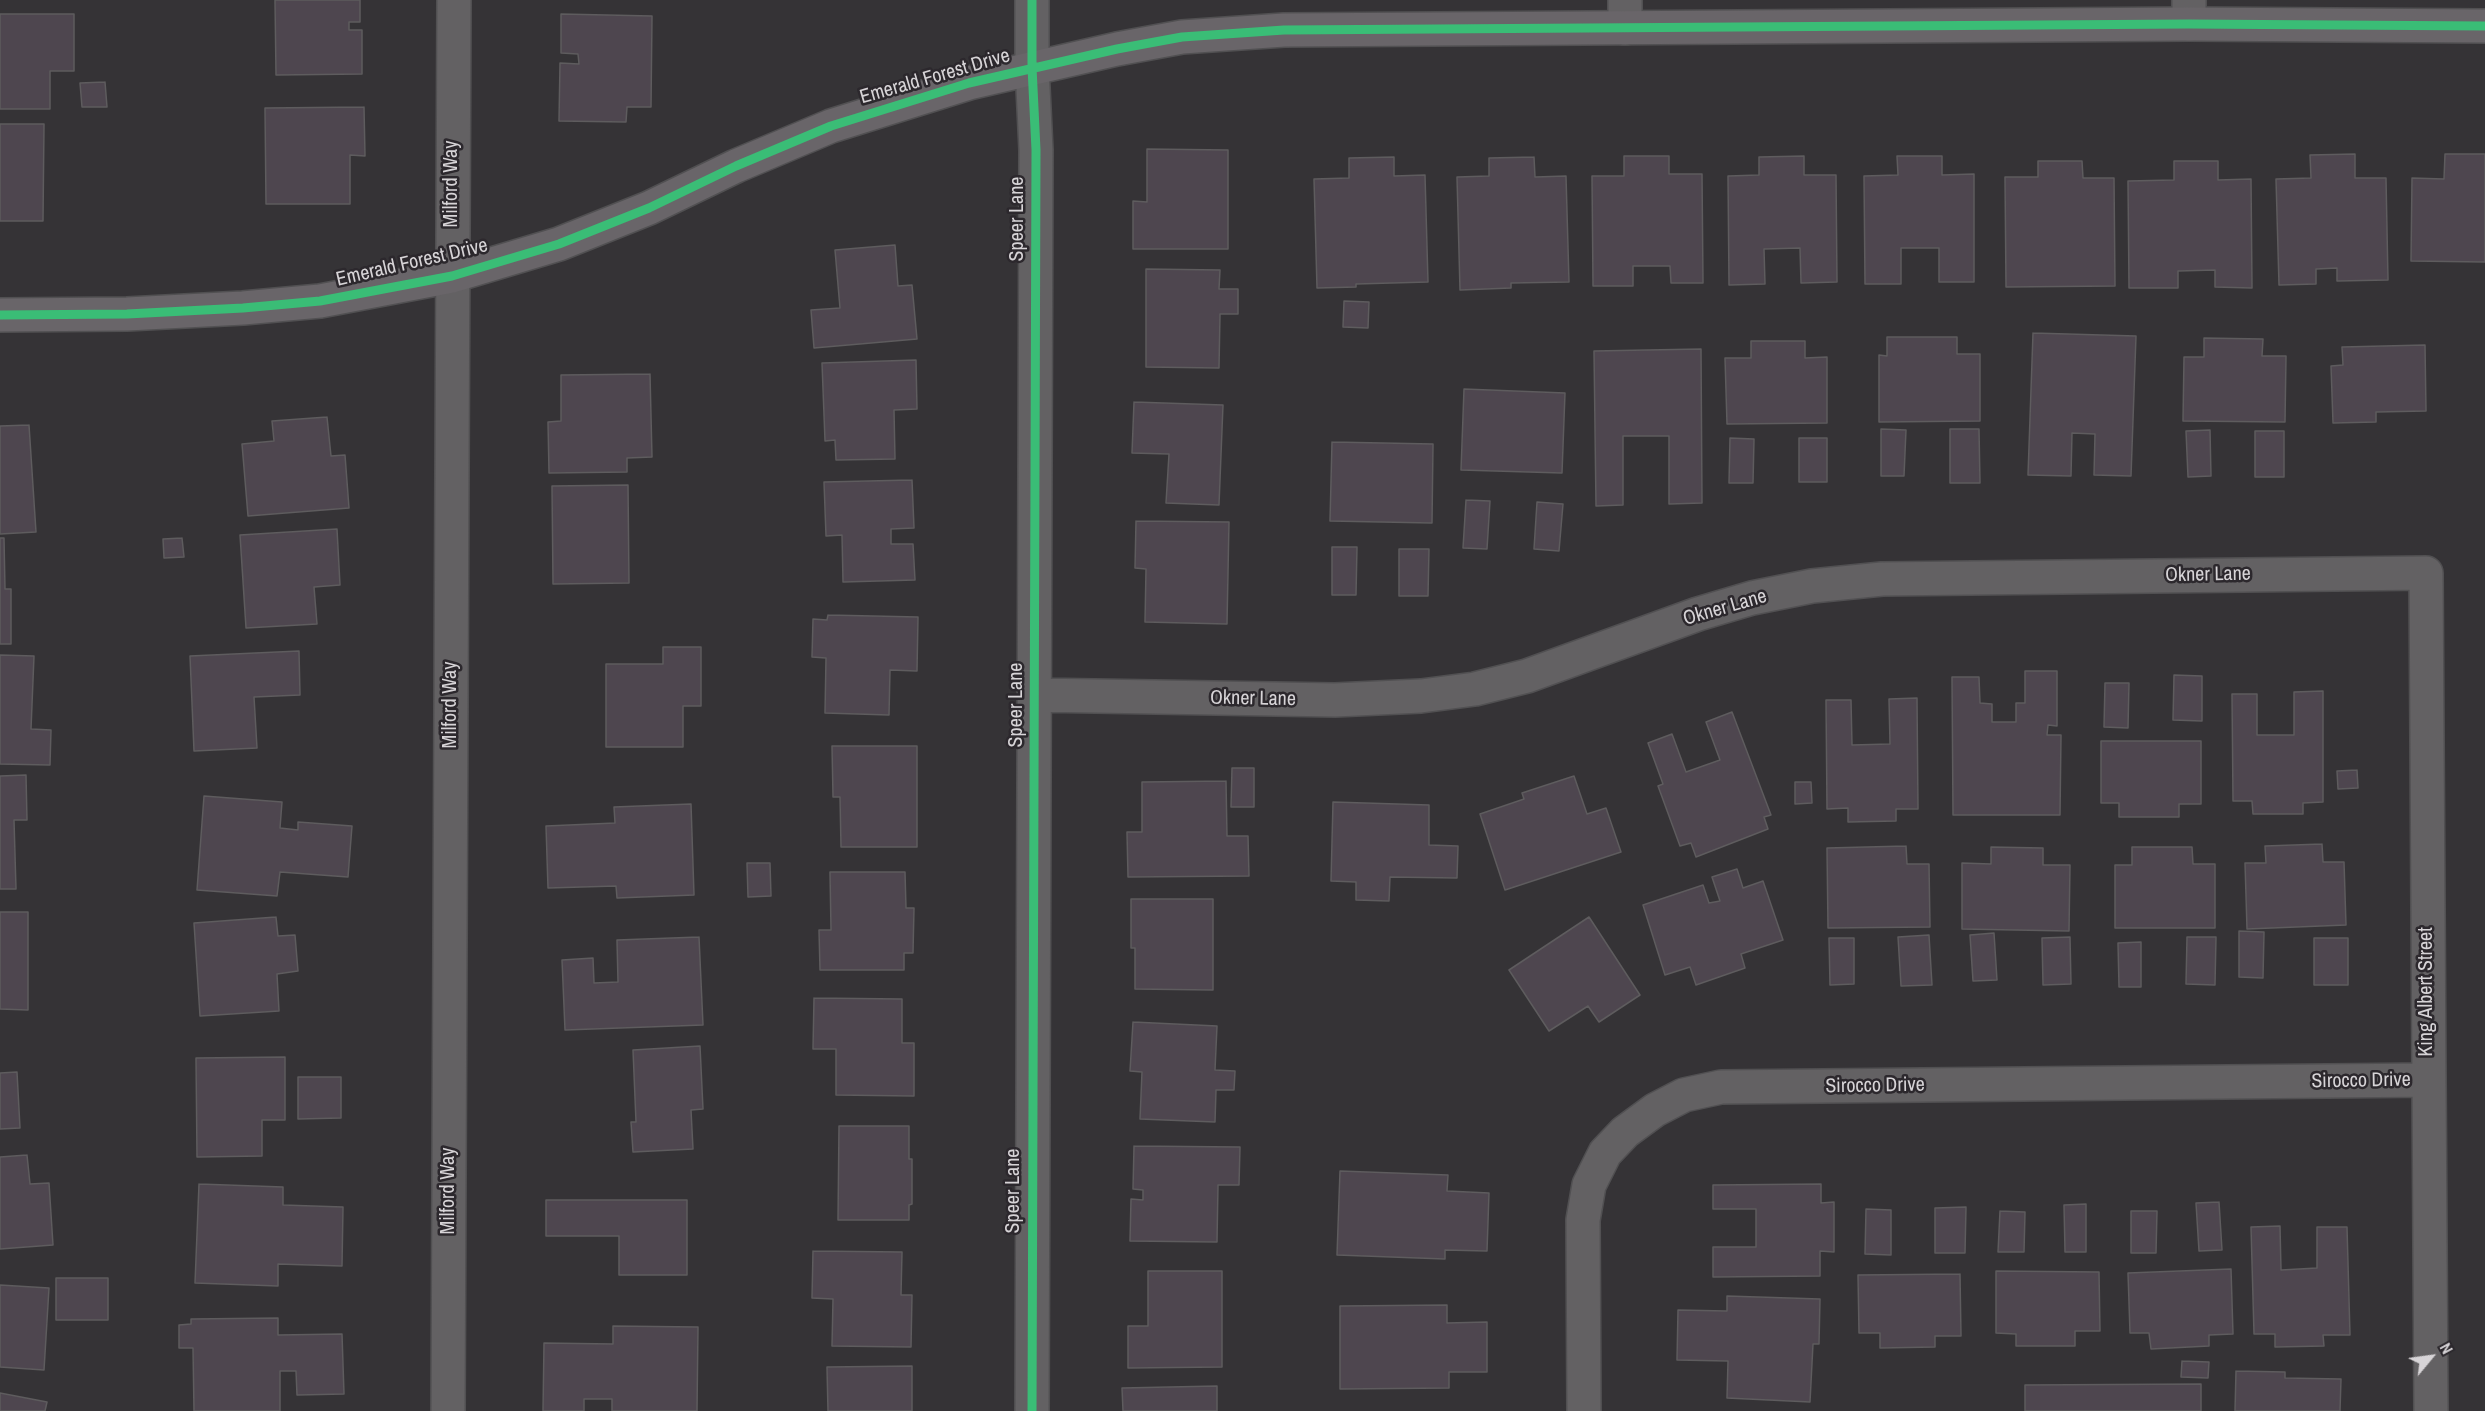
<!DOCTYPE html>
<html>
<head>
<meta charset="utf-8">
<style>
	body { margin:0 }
	#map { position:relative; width:2485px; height:1411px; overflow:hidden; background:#353336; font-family:"Archivo Narrow",sans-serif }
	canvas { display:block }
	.north { position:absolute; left:2401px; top:1327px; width:60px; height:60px; -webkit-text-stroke:4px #2c282d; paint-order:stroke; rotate:61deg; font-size:16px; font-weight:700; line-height:24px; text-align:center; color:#d7d4d7 }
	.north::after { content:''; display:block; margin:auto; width:21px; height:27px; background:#d7d4d7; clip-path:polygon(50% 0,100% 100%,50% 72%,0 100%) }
</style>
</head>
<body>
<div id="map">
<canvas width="2485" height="1411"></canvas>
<div class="north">N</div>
</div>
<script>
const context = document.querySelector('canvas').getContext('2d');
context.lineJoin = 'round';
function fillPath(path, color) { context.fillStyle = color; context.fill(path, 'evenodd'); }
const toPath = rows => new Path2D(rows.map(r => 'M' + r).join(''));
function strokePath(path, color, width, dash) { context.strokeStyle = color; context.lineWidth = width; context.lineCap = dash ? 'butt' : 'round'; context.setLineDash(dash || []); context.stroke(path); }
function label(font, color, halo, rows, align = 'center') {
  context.font = font + ' "Archivo Narrow",sans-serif'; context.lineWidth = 5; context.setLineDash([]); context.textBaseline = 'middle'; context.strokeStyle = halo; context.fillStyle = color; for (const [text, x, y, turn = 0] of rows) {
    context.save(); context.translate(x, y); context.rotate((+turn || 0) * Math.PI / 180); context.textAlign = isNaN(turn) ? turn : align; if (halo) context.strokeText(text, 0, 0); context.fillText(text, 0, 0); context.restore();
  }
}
const building = toPath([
	[275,0,360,0,360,22,349,22,349,30,362,30,362,74,276,75,275,0],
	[0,14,74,14,74,71,50,71,50,109,0,109,0,14],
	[561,14,652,16,651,107,627,107,626,122,559,121,560,63,579,64,578,54,561,53,561,14],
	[105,82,107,107,82,107,80,83,105,82],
	[364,107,365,156,350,155,350,204,266,204,265,108,364,107],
	[0,124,44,124,43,221,0,221,0,124],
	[1147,149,1228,150,1228,249,1133,249,1133,201,1147,202,1147,149],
	[2355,154,2355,178,2386,178,2388,280,2337,281,2337,268,2316,269,2316,284,2279,285,2276,179,2311,178,2310,155,2355,154],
	[2445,154,2485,154,2485,262,2411,261,2412,178,2444,179,2445,154],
	[1624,156,1669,156,1669,174,1702,174,1703,283,1671,283,1670,266,1633,266,1633,286,1593,286,1592,176,1624,176,1624,156],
	[1804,156,1804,175,1836,175,1837,282,1801,283,1800,248,1764,249,1765,284,1729,285,1728,176,1759,175,1759,157,1804,156],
	[1897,156,1942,156,1942,175,1974,174,1974,282,1939,282,1939,248,1901,248,1901,284,1865,284,1864,176,1898,175,1897,156],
	[1394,157,1394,176,1425,175,1428,282,1356,284,1356,287,1317,288,1314,179,1349,178,1349,158,1394,157],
	[1534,157,1535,177,1566,176,1569,282,1511,283,1511,288,1460,290,1457,177,1489,176,1489,158,1534,157],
	[2038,161,2082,161,2083,178,2114,178,2115,286,2006,287,2005,177,2038,177,2038,161],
	[2174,161,2218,161,2218,180,2251,179,2252,288,2215,287,2215,270,2178,271,2178,288,2129,288,2128,181,2174,180,2174,161],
	[895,245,898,286,912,285,917,339,814,348,811,310,840,308,835,250,895,245],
	[1146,269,1220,270,1219,289,1238,289,1238,314,1220,314,1219,368,1146,367,1146,269],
	[1344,301,1369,302,1368,328,1343,327,1344,301],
	[2033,333,2136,336,2131,476,2094,475,2095,434,2072,433,2071,476,2028,475,2033,333],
	[1887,337,1957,337,1957,354,1980,354,1980,421,1879,422,1879,355,1887,356,1887,337],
	[2204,338,2263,339,2262,356,2286,356,2285,422,2183,421,2184,357,2204,357,2204,338],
	[1751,341,1805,341,1805,358,1827,357,1827,423,1727,424,1725,358,1751,358,1751,341],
	[2425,345,2426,411,2376,412,2376,422,2333,423,2331,366,2343,365,2342,347,2425,345],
	[1701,349,1702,503,1669,504,1669,436,1623,436,1623,505,1596,506,1594,351,1701,349],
	[916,360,917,409,894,410,895,459,836,460,835,440,825,441,822,363,916,360],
	[650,374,652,457,627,458,627,472,549,473,548,422,561,421,561,375,650,374],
	[1464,389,1565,393,1562,473,1461,470,1464,389],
	[1134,402,1223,405,1219,505,1166,503,1169,454,1132,453,1134,402],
	[327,417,331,456,345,455,349,508,248,516,242,444,274,441,272,421,327,417],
	[29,425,36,532,0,534,0,426,29,425],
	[1881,429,1906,430,1904,476,1881,476,1881,429],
	[1950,429,1979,429,1980,483,1950,483,1950,429],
	[2210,430,2211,476,2188,477,2186,431,2210,430],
	[2255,431,2284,431,2284,477,2255,477,2255,431],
	[1730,438,1754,439,1753,483,1729,483,1730,438],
	[1799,438,1827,438,1827,482,1799,482,1799,438],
	[1332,442,1433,444,1432,523,1330,521,1332,442],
	[912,480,914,528,891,529,891,544,913,544,915,580,843,582,842,535,826,536,824,482,912,480],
	[628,485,629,583,553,584,552,486,628,485],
	[1466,500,1490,501,1487,549,1463,548,1466,500],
	[1537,502,1563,504,1559,551,1534,549,1537,502],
	[1136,521,1229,522,1227,624,1145,622,1146,569,1135,568,1136,521],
	[337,529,340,585,314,587,317,624,246,628,240,535,337,529],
	[0,538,4,538,5,589,11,589,11,644,0,644,0,538],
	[182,538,184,557,164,558,163,539,182,538],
	[1332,547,1357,547,1356,595,1332,595,1332,547],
	[1399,549,1429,549,1428,596,1399,596,1399,549],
	[828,615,918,617,917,671,890,670,889,715,825,713,826,658,812,657,813,619,827,620,828,615],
	[663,647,701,647,701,706,683,706,683,747,606,747,606,664,663,664,663,647],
	[299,651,300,695,254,697,257,748,194,751,190,656,299,651],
	[0,655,34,656,31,729,51,730,50,765,0,764,0,655],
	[2025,671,2057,671,2057,726,2048,725,2047,735,2061,735,2060,815,1953,815,1952,677,1979,677,1980,703,1992,704,1992,722,2016,722,2016,703,2025,703,2025,671],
	[2174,675,2202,676,2202,721,2173,720,2174,675],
	[2105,683,2129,683,2128,728,2104,727,2105,683],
	[2323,691,2323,802,2303,803,2303,814,2253,814,2252,801,2233,801,2232,694,2257,694,2257,735,2294,735,2294,692,2323,691],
	[1917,698,1918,809,1896,809,1896,821,1848,822,1848,808,1827,809,1826,700,1851,700,1852,745,1890,744,1889,699,1917,698],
	[1732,712,1771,815,1764,817,1768,829,1696,857,1691,843,1680,846,1658,786,1663,784,1648,743,1672,734,1686,772,1720,760,1706,722,1732,712],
	[2101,741,2201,741,2201,804,2179,804,2179,817,2119,817,2119,803,2101,803,2101,741],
	[832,746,917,746,917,847,841,847,840,797,833,797,832,746],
	[1232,768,1254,768,1254,807,1231,807,1232,768],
	[2357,770,2358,788,2338,789,2337,771,2357,770],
	[26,775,27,820,14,820,16,889,0,889,0,776,26,775],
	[1574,776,1587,814,1606,808,1621,852,1505,890,1480,814,1524,799,1522,793,1574,776],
	[1226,781,1227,836,1248,836,1249,876,1128,877,1127,832,1142,832,1142,782,1226,781],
	[1795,782,1811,782,1812,803,1795,804,1795,782],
	[204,796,282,802,280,828,298,830,298,822,352,826,348,877,280,872,277,896,197,890,204,796],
	[1333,802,1429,805,1429,845,1458,846,1457,878,1390,877,1389,901,1356,900,1356,882,1331,881,1333,802],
	[691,804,694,895,617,898,616,886,548,888,546,826,615,823,614,807,691,804],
	[2322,844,2323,862,2344,862,2346,925,2247,929,2245,863,2266,863,2265,846,2322,844],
	[1906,846,1907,864,1929,864,1930,927,1828,928,1827,848,1906,846],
	[1991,847,2043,848,2043,865,2070,865,2069,931,1962,929,1962,863,1991,864,1991,847],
	[2132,847,2192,847,2193,864,2215,864,2215,928,2115,928,2115,865,2132,865,2132,847],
	[747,863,770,863,771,896,748,897,747,863],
	[1737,869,1743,888,1763,881,1783,940,1741,954,1745,968,1696,985,1690,967,1665,975,1643,905,1703,885,1709,903,1720,901,1712,877,1737,869],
	[830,872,905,872,906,908,914,908,913,953,904,953,904,970,820,970,819,930,831,930,830,872],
	[1131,899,1213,899,1213,990,1135,989,1135,948,1131,948,1131,899],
	[0,912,28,912,28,1010,0,1009,0,912],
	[276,917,278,936,295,935,298,971,277,974,279,1011,200,1016,194,923,276,917],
	[1589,917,1640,995,1599,1022,1588,1006,1549,1031,1509,970,1589,917],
	[2239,931,2264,932,2263,978,2239,977,2239,931],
	[1994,933,1997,980,1973,981,1970,935,1994,933],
	[1929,935,1932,985,1901,986,1898,937,1929,935],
	[699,937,703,1025,565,1030,562,960,593,958,594,983,618,982,617,940,699,937],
	[2070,937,2071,984,2043,985,2042,938,2070,937],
	[2187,937,2216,937,2215,985,2186,984,2187,937],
	[1829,938,1854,938,1854,984,1830,985,1829,938],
	[2314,938,2348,938,2348,985,2314,985,2314,938],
	[2141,942,2141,987,2119,987,2118,943,2141,942],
	[814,998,902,999,902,1043,914,1043,914,1096,836,1095,836,1049,813,1049,814,998],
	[1133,1022,1217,1026,1215,1070,1235,1071,1234,1090,1216,1090,1215,1122,1140,1119,1142,1072,1130,1071,1133,1022],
	[700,1046,703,1109,691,1110,693,1149,633,1152,631,1122,636,1122,633,1050,700,1046],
	[285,1057,285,1120,262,1120,262,1156,197,1157,196,1058,285,1057],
	[17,1072,20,1128,0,1129,0,1073,17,1072],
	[298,1077,341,1077,341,1118,298,1119,298,1077],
	[839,1126,909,1126,909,1159,912,1159,912,1204,909,1205,909,1220,838,1220,839,1126],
	[1134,1146,1240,1147,1239,1185,1218,1185,1217,1242,1130,1241,1131,1199,1143,1200,1143,1190,1133,1189,1134,1146],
	[27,1155,30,1184,49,1183,53,1245,0,1249,0,1157,27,1155],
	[1340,1171,1448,1175,1447,1191,1489,1193,1487,1251,1445,1250,1445,1259,1337,1255,1340,1171],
	[199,1184,283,1187,283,1205,343,1207,342,1266,278,1264,278,1286,195,1283,199,1184],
	[1821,1184,1821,1203,1834,1202,1834,1252,1820,1251,1820,1276,1713,1277,1713,1247,1756,1247,1756,1209,1713,1209,1713,1185,1821,1184],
	[546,1200,687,1200,687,1275,619,1275,619,1236,546,1236,546,1200],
	[2219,1202,2222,1250,2199,1251,2196,1203,2219,1202],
	[2086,1204,2086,1252,2065,1252,2064,1205,2086,1204],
	[1966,1207,1965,1253,1935,1253,1935,1208,1966,1207],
	[1866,1209,1891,1210,1891,1255,1865,1254,1866,1209],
	[2000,1211,2025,1212,2024,1252,1998,1252,2000,1211],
	[2131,1211,2157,1211,2156,1253,2131,1253,2131,1211],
	[2280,1226,2281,1270,2317,1268,2317,1227,2347,1227,2350,1335,2323,1335,2324,1346,2275,1347,2275,1334,2254,1334,2251,1227,2280,1226],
	[813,1251,902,1252,901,1295,912,1295,911,1347,832,1346,833,1299,812,1298,813,1251],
	[2231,1269,2233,1334,2209,1335,2209,1346,2151,1349,2149,1333,2130,1333,2128,1273,2231,1269],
	[1148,1271,1222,1271,1222,1367,1128,1368,1128,1326,1148,1326,1148,1271],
	[1996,1271,2099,1272,2100,1331,2075,1331,2075,1346,2016,1346,2016,1334,1996,1333,1996,1271],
	[1960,1274,1961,1336,1935,1336,1935,1347,1880,1348,1880,1333,1859,1333,1858,1275,1960,1274],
	[56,1278,108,1278,108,1320,56,1320,56,1278],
	[0,1285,49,1288,44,1370,0,1367,0,1285],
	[1727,1296,1820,1299,1819,1344,1813,1344,1810,1402,1727,1398,1728,1361,1677,1360,1678,1310,1727,1311,1727,1296],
	[1447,1305,1447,1323,1487,1322,1487,1372,1449,1372,1449,1388,1340,1389,1340,1306,1447,1305],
	[278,1318,278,1335,342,1334,344,1394,297,1395,296,1371,280,1371,280,1411,194,1411,193,1348,179,1348,179,1325,191,1324,191,1319,278,1318],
	[613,1326,698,1327,697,1411,612,1411,612,1399,584,1399,584,1411,543,1411,544,1343,613,1344,613,1326],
	[2182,1361,2209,1362,2208,1378,2181,1377,2182,1361],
	[912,1366,912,1411,828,1411,827,1367,912,1366],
	[2236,1371,2285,1372,2285,1378,2341,1379,2340,1411,2235,1411,2236,1371],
	[2201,1384,2201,1411,2025,1411,2025,1385,2201,1384],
	[1217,1386,1217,1411,1123,1411,1122,1388,1217,1386],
	[0,1393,47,1402,45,1411,0,1411,0,1393]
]);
const street = toPath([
	[2189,24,2189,0],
	[1625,28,1625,0],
	[1035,695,1335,700,1421,696,1475,689,1527,676,1698,614,1752,598,1812,586,1882,579,2426,573,2431,1411],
	[448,1411,454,0],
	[1032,1411,1036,150,1032,67,1032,0],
	[1584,1411,1583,1220,1589,1185,1605,1153,1625,1132,1655,1110,1684,1095,1721,1087,2428,1080]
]);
const secondary = toPath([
	[0,315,127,314,243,308,320,301,452,276,559,244,649,208,736,166,831,126,969,83,1117,49,1182,37,1284,30,2189,24,2485,26]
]);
const cycleway = toPath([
	[0,315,127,314,243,308,320,301,452,276,559,244,649,208,736,166,831,126,969,83,1117,49,1182,37,1284,30,2189,24,2485,26],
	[1032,1411,1036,150,1032,67,1032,0]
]);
const streetNames = [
	["Emerald Forest Drive",935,77,-16],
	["Milford Way",452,184,-90],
	["Speer Lane",1018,219,-90],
	["Emerald Forest Drive",412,263,-13],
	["Okner Lane",2208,575,-1],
	["Okner Lane",1725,608,-16],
	["Okner Lane",1253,699,1],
	["Milford Way",451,705,-90],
	["Speer Lane",1017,705,-90],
	["King Albert Street",2427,992,-90],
	["Sirocco Drive",2361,1081,-1],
	["Sirocco Drive",1875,1086,-1],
	["Milford Way",449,1191,-90],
	["Speer Lane",1014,1191,-90]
];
fillPath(building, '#4e464f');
strokePath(building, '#5e5c5e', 1.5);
strokePath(street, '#515052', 36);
strokePath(secondary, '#515052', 36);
strokePath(street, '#636163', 33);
strokePath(secondary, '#696569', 33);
strokePath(cycleway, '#3abd76', 9);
label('20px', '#d7d4d7', '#2c282d', streetNames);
</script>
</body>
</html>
